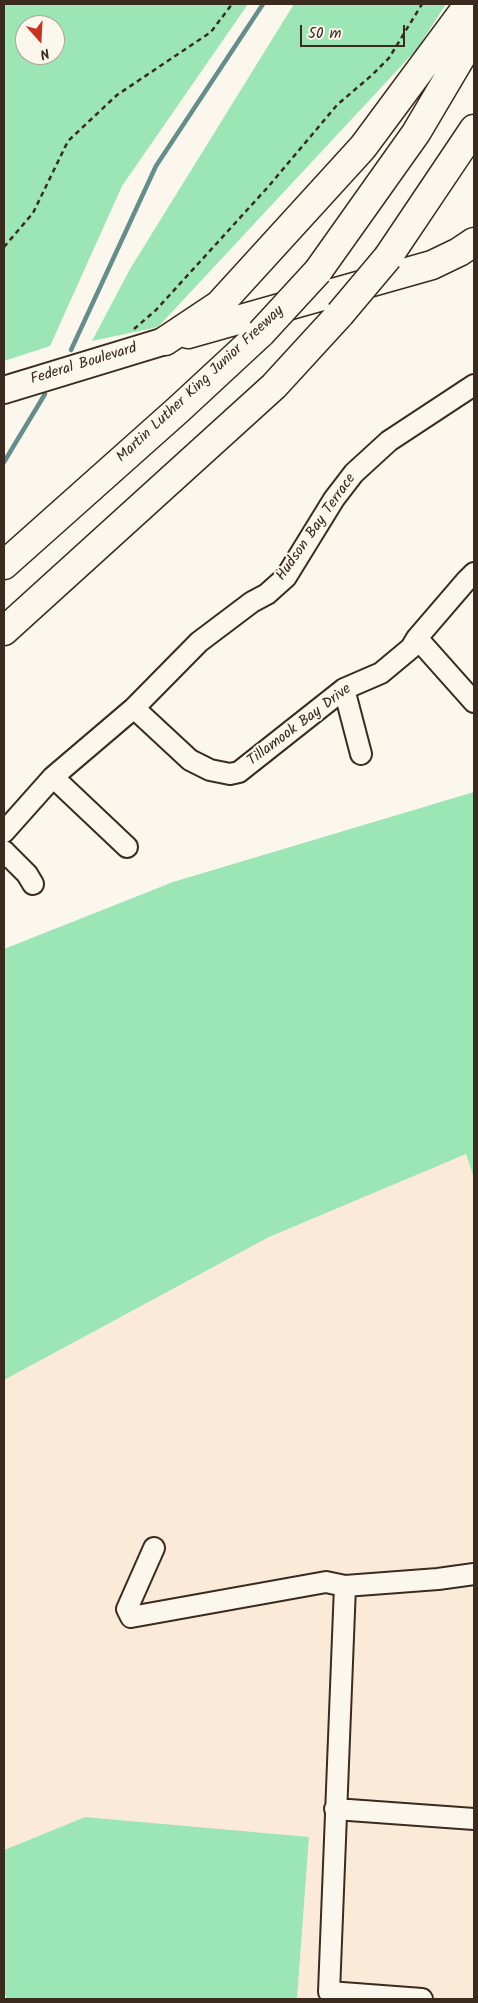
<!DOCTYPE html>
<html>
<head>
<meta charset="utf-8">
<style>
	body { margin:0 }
	#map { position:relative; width:478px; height:2003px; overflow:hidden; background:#fbf7ec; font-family:Kalam,sans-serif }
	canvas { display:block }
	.frame { position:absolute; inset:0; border:5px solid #3b2a1e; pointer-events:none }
	.north { position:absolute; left:15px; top:15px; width:50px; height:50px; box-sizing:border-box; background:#fbf7ec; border:1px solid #aea59a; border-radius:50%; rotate:161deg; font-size:14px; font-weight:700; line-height:20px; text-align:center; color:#3b2a1e }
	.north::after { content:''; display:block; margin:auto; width:18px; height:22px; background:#c8321e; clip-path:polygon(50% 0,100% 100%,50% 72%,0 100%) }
	.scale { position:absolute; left:300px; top:25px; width:105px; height:22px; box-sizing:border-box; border:2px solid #3b2a1e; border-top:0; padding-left:6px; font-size:15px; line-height:18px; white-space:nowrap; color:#3b2a1e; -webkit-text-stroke:4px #fbf7ec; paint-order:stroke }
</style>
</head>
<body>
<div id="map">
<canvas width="478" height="2003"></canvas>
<div class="frame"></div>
<div class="north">N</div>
<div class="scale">50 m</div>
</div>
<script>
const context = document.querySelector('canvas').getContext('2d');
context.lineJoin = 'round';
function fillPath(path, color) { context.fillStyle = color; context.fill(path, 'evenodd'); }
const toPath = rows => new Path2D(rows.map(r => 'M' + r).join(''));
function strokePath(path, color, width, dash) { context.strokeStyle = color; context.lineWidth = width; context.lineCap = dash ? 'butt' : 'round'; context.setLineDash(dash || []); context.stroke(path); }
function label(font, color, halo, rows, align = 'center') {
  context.font = font + ' Kalam,sans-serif'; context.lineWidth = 4; context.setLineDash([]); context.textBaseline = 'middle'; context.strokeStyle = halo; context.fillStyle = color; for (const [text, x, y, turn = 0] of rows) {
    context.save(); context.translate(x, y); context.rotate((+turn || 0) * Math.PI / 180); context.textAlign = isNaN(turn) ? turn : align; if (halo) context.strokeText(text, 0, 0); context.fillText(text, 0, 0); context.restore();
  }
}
const built = toPath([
	[466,1153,474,1178,474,1999,297,1999,309,1838,85,1817,4,1850,4,1380,269,1237]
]);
const green = toPath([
	[4,4,248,4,122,186,50,346,4,361],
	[25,25,55,25,55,55,25,55],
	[294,4,446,4,417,49,158,327,92,341,130,269],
	[474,792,474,1178,466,1154,269,1237,4,1380,4,949,173,882],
	[85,1817,309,1837,297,1999,7,1999,4,1992,4,1850]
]);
const stream = toPath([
	[71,350,156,166,263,4],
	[4,462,45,394]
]);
const path = toPath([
	[4,247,33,213,68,141,117,95,211,32,232,4],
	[134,329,156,310,268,187,337,105,372,75,389,58,422,4]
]);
const minor = toPath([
	[417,638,474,702],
	[344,689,361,754],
	[134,708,190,760,210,770,230,774,239,772,344,689,381,673,411,648,417,638,466,581,474,573],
	[53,777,127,847],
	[4,832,53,777,134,708,199,642,252,602,267,594,286,577,334,499,354,473,389,441,474,385],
	[4,851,27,874,33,884],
	[154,1548,127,1609,131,1617,326,1582,345,1586,438,1579,474,1574],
	[345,1586,329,1992,422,1999],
	[335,1809,474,1819]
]);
const major = toPath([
	[4,390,165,341]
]);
const highway = toPath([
	[388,257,474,129],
	[318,271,416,133,474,35],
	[188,334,432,265,459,252,474,242],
	[165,341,219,305,363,147,469,4],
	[4,565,179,409,261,333],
	[4,631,274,386,340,314]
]);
const highwayBridge = toPath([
	[340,314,388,257],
	[261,333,318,271]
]);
const streetNames = [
	["Federal Boulevard",84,365,-17],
	["Martin Luther King Junior Freeway",201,385,-43],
	["Hudson Bay Terrace",317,528,-55],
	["Tillamook Bay Drive",300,726,-37]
];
fillPath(built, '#fcead9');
fillPath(green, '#9ce5b4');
strokePath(stream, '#648e8c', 4.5);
strokePath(minor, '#3b2a1e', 24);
strokePath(major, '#3b2a1e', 30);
strokePath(highway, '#3b2a1e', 31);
strokePath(path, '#3b2a1e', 2.5, [5, 4]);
strokePath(minor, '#fbf7ec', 20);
strokePath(major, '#fbf7ec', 26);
strokePath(highway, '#fbf7ec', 28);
strokePath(highwayBridge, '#3b2a1e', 31, []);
strokePath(highwayBridge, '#fbf7ec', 28);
label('15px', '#3b2a1e', '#fbf7ec', streetNames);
</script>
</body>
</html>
